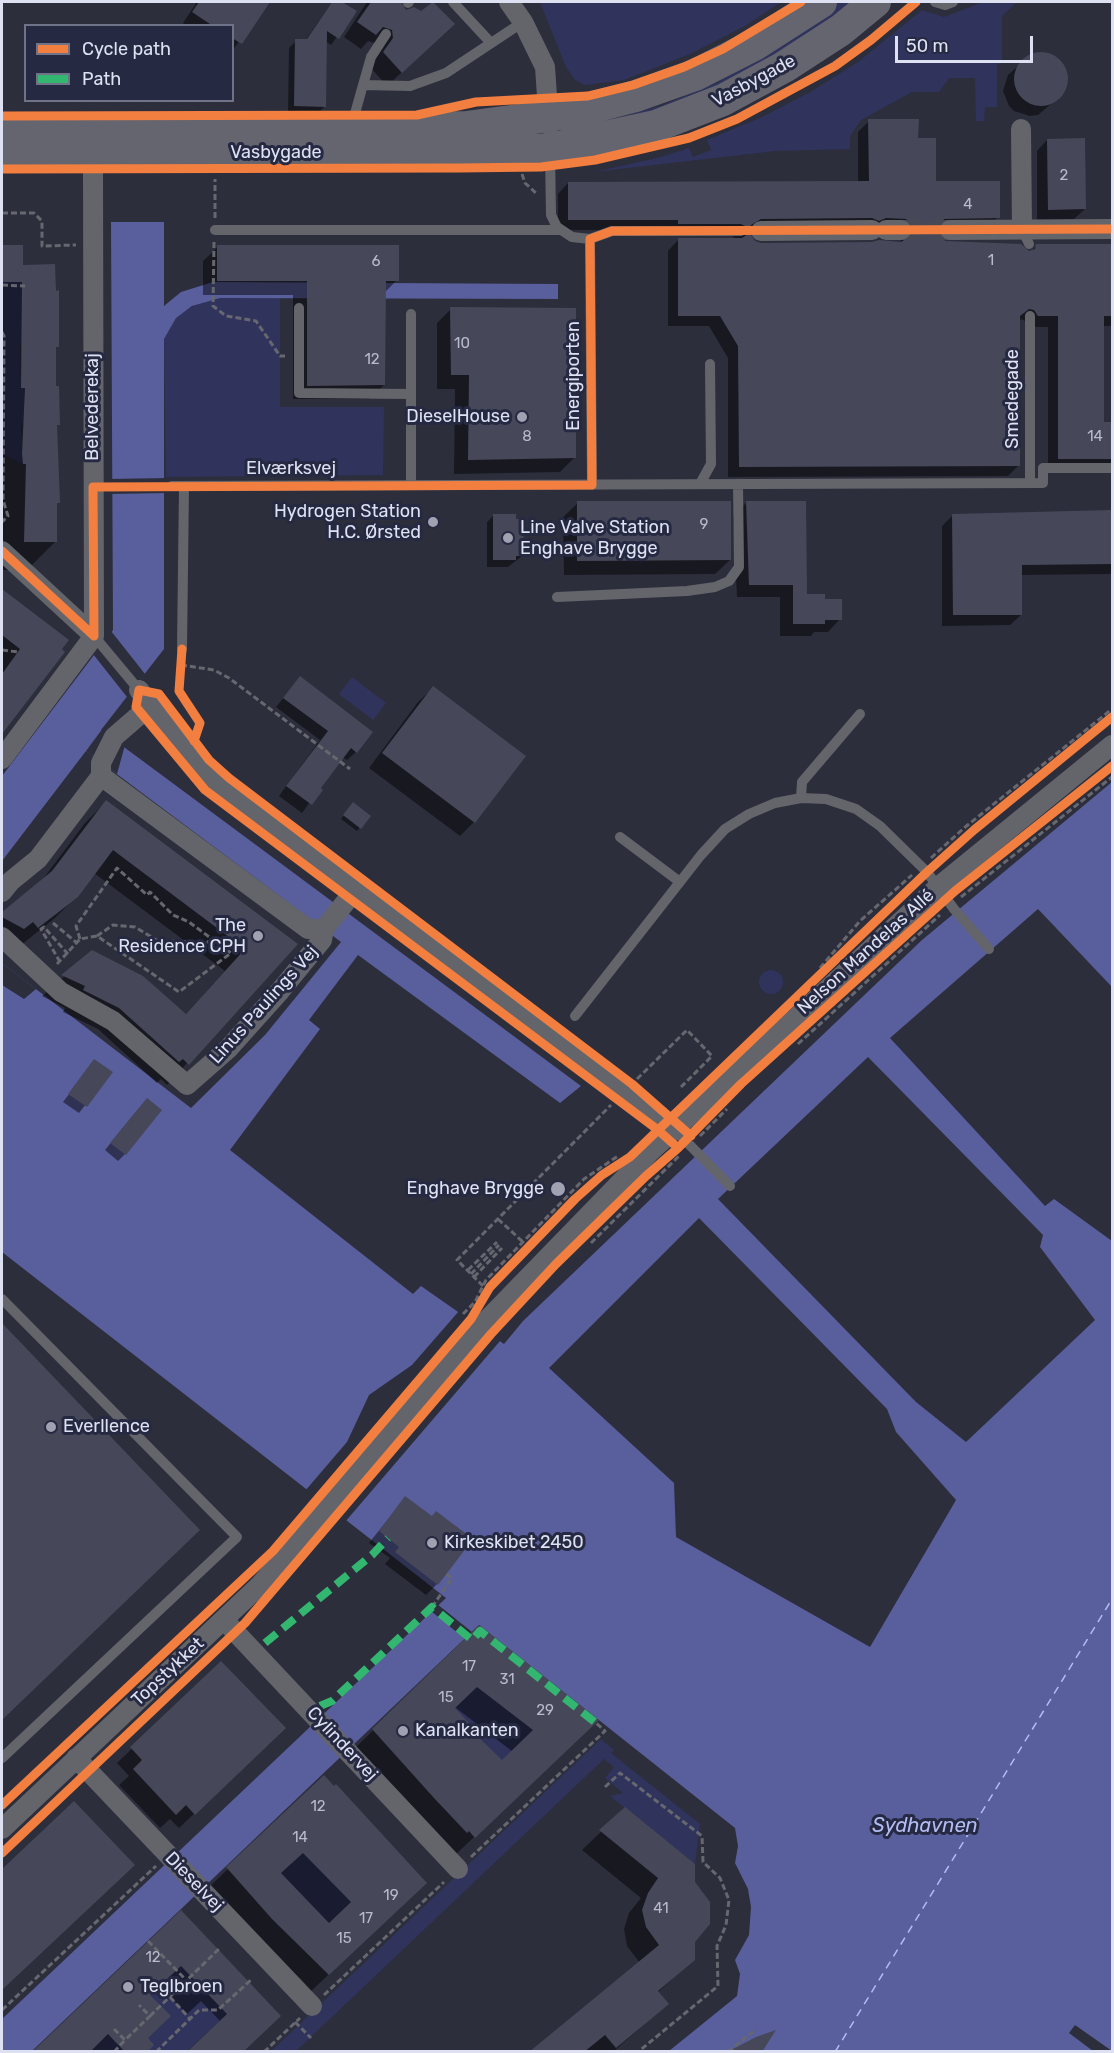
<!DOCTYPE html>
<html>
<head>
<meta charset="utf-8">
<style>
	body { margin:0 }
	#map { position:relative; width:1114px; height:2053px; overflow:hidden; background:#2c2e3c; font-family:Rubik,sans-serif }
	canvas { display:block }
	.frame { position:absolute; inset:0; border:3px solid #dee1f2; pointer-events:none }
	.legend { position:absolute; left:24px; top:24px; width:210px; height:78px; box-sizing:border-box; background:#262942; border:2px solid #707388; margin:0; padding:8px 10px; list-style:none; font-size:18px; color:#dee1f2 }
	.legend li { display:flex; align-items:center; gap:12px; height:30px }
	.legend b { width:30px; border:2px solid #707388 }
	.scale { position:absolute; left:895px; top:36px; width:138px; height:27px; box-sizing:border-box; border:3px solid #dee1f2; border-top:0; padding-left:8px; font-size:18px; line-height:21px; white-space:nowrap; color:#dee1f2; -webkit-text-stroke:4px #262942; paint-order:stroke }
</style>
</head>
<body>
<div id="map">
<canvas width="1114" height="2053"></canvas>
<div class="frame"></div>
<ul class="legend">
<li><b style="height:8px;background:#f27e40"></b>Cycle path</li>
<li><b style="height:8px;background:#33b770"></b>Path</li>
</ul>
<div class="scale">50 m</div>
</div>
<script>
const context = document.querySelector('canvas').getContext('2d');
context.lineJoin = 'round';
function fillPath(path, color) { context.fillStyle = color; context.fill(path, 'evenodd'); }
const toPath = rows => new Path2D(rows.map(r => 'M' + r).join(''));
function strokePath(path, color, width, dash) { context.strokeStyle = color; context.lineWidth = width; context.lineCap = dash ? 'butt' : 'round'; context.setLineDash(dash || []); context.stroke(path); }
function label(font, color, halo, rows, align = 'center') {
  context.font = font + ' Rubik,sans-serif'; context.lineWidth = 6; context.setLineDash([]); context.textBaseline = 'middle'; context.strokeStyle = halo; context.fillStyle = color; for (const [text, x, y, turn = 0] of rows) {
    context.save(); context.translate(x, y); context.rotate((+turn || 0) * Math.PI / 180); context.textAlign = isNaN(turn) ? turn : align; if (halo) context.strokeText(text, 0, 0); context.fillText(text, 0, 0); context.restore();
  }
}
const green = toPath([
	[540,2,781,2,745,26,690,54,624,80,585,85,575,80,566,67],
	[838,2,860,2,834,23,683,104,593,124,660,106,718,82,801,29],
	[983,2,1017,2,1002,16,1002,63,997,64,997,107,985,107,984,121,976,121,975,78,949,78,939,92,912,92,861,120,850,136,850,149,775,151,594,172,661,157,689,148,693,157,711,150,707,140,762,117,812,91,858,62,922,10,944,17],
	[14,280,25,282,23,345,20,345,21,387,26,388,25,423,21,424,23,464,2,454,2,282,14,282],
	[220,298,280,298,280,407,384,407,383,475,166,477,164,338,176,318,183,312,199,303],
	[352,677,386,703,373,720,339,694],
	'759 982a12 12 0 1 1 24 0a12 12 0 1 1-24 0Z',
	[474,1684,537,1733,474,1786,426,1736],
	[601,1739,614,1750,611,1753,700,1824,695,1864,610,1796,623,1793,605,1778,614,1767,604,1759,296,2051,270,2052],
	[328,1830,375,1879,329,1923,281,1873],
	[181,1966,227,2014,187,2051,90,2052]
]);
const water = toPath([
	[111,222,164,222,164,306,181,292,213,282,558,284,558,299,220,298,192,306,176,318,164,339,164,649,101,730,581,1086,560,1103,358,955,309,1020,320,1029,230,1150,413,1294,421,1286,504,1344,523,1321,922,940,1112,782,1112,987,1038,909,890,1038,1045,1206,1054,1199,1112,1241,1112,2051,669,2051,737,1996,740,1974,735,1960,749,1935,751,1907,748,1889,735,1863,738,1846,735,1828,479,1625,32,2051,2,2051,2,2019,446,1598,2,1252,2,963,191,1108,265,1035,341,942,86,751,2,861,2,776,113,630],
	[868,1057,1043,1235,1040,1247,1095,1320,966,1442,916,1402,718,1199],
	[699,1218,887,1409,896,1432,956,1500,870,1647,676,1537,674,1483,549,1368]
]);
const pier = toPath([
	[167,478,167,493,109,494,109,479],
	[111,631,145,674,127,697,93,654],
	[103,728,125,745,117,774,86,751],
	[2,963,36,989,24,999,2,985],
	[459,1311,500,1341,345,1522,305,1491,347,1442,369,1395,412,1365],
	[437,1604,472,1632,465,1639,431,1611],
	[1075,2025,1112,2051,1093,2051,1069,2033]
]);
const shadow = toPath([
	[197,2,268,2,232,51,232,26,187,26,183,23],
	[332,2,340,2,355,12,331,45,325,41,325,106,318,113,288,113,289,48,296,41,305,41],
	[367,2,399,2,401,9,410,12,438,39,387,86,370,67,378,44,368,41,361,49,344,37],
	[1032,54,1048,54,1055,57,1065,70,1066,86,1051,104,1038,115,1030,116,1014,111,1009,106,1003,91,1008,75],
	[869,121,917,140,935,182,998,217,987,228,936,230,943,242,1030,253,1037,246,1112,245,1112,326,1102,326,1102,424,1112,424,1112,469,1048,469,1048,327,1027,327,1024,320,1018,319,1019,465,1008,476,728,477,728,358,709,326,668,326,668,251,678,240,737,240,730,234,668,230,558,230,558,194,568,183,858,183,858,132],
	[748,229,895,230,901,236,901,244,761,244,754,242],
	[1047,140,1085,209,1074,219,1037,220,1037,151],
	[2,247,21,247,21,267,58,346,54,349,58,424,55,427,58,502,55,505,56,541,27,570,2,570],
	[218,247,397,280,384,293,384,385,369,399,293,399,293,295,203,295,203,261],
	[451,309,575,457,560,472,454,474,455,389,437,389,437,323],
	[578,503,730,560,715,574,564,575,563,517],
	[746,503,805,596,824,601,840,619,828,632,814,632,811,636,780,636,780,597,737,597,733,516],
	[1112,511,1111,574,1021,575,1021,615,1010,625,942,626,942,526,953,515],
	[494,515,522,556,508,567,487,567,487,522],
	[2,591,67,640,60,650,63,652,2,732],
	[300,678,356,752,347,760,342,757,302,813,279,796,320,740,276,707],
	[433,688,474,822,460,836,369,768,418,702],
	[106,802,295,944,167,1085,161,1079,157,1083,98,1029,63,1012,65,1008,42,996,92,952,185,1015,225,971,94,873,77,896,55,918,16,949,2,949,2,914,40,883,85,823],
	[350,807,369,816,357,831,341,819],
	[95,1061,111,1072,79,1113,63,1102],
	[140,1107,125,1154,118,1161,105,1150],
	[2,1325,198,1530,2,1719],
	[405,1498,431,1518,437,1584,426,1595,385,1564,390,1558,369,1543],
	[479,1627,576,1741,453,1857,352,1751],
	[455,1707,513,1752,502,1762,465,1726,453,1709],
	[221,1663,269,1743,179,1828,170,1819,160,1828,119,1785,129,1776,117,1763],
	[324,1777,404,1903,307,1995,207,1889],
	[74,1803,118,1880,2,1989,2,1871],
	[625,1809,694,1941,694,1959,657,1993,667,2004,613,2052,532,2052,640,1963,627,1946,624,1929,629,1913,641,1898,582,1850],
	[181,1912,278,2016,221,2022,201,2001,187,2014,159,1985,149,1995,145,2052,34,2052]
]);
const ferry = toPath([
	[835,2052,1112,1599]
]);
const building = toPath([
	[199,2,270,2,242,44,232,38,232,26,213,26,192,12],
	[332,2,342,2,357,11,339,39,327,31,326,107,294,106,295,39,307,39],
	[371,2,401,2,406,10,414,7,421,11,433,2,455,24,402,73,383,52,393,38,392,30,383,27,376,35,357,22],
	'1014 79a27 27 0 1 1 54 0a27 27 0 1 1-54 0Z',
	[868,119,919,119,918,138,936,138,936,181,1000,181,1000,218,944,219,938,229,945,241,1021,244,1029,251,1035,249,1036,244,1113,244,1113,316,1104,316,1104,422,1113,422,1113,459,1058,459,1058,316,1038,316,1034,310,1029,309,1020,316,1020,466,739,467,738,346,720,316,678,316,678,238,742,238,748,234,747,227,741,224,678,224,678,220,568,220,568,182,869,181],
	[872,218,879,221,886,218,906,219,912,225,912,235,901,242,879,240,872,242,761,243,755,241,749,232,751,225,761,219],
	[1085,138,1086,209,1048,210,1047,139],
	[2,245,23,245,23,265,55,264,56,291,59,290,59,347,56,347,56,386,59,386,60,425,57,425,60,503,57,503,57,542,24,542,26,464,23,464,22,454,25,388,21,388,22,282,2,282],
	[217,245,399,245,399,281,386,281,385,385,307,386,307,281,217,281],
	[450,307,576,308,576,458,468,460,469,375,451,375],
	[577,501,731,501,731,560,577,561],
	[746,501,806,501,807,594,825,594,825,599,842,599,842,620,825,620,825,624,793,624,793,585,749,585],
	[1113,510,1113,564,1022,565,1022,615,953,615,952,514],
	[493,514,516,514,516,519,523,519,524,556,516,556,516,560,493,560],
	[2,589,69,640,62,649,65,652,2,734,2,674,20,649,2,635],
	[300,676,373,732,357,753,351,748,321,788,323,790,312,805,286,786,328,731,283,698],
	[433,686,526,756,475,823,382,753],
	[106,800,298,944,189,1065,183,1059,179,1062,119,1008,83,990,85,986,61,975,92,950,143,976,186,1014,245,949,113,850,78,897,38,928,33,922,24,929,2,917,2,912,52,871],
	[353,802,371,816,361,829,343,815],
	[94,1059,113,1072,87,1107,68,1094],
	[147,1098,162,1110,126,1155,110,1143],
	[2,1323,200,1530,2,1720],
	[405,1496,432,1516,436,1511,473,1539,438,1585,395,1552,399,1547,379,1531],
	[479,1625,599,1720,475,1838,469,1831,467,1833,434,1798,372,1729],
	[477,1687,533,1730,502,1760,467,1726,470,1724,455,1708],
	[221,1661,286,1728,195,1815,186,1805,176,1815,133,1769,142,1760,130,1747],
	[324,1775,334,1786,336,1784,427,1883,329,1975,272,1919,226,1867],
	[303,1853,351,1902,329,1923,281,1873],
	[74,1801,135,1865,2,1990,2,1869],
	[625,1807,695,1864,695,1882,710,1902,710,1924,695,1942,695,1960,658,1991,669,2004,616,2048,605,2035,584,2052,529,2052,659,1945,646,1927,642,1910,648,1893,658,1878,599,1830],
	[181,1910,281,2016,243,2052,187,2052,227,2014,181,1966,150,1995,171,2016,148,2038,154,2045,147,2052,125,2052,108,2034,90,2052,32,2052],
	[776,2030,762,2052,727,2052,756,2037]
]);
const minorTunnel = toPath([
	[901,230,950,230]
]);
const path = toPath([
	[522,174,525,183,537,194],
	[2,213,34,213,42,221,42,246,76,245],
	[215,218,215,179],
	[214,242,213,306,226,316,256,321,280,356,285,356],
	[2,285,25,286],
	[2,332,4,336,3,500,8,516,2,522],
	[2,650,18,652],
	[181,665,214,670,229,678,350,769],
	[1112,852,1112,851],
	[931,858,964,828,1112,709],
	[961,897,1112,777],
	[53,923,77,943],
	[97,936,113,925,135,927,158,941,211,942],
	[60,962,41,929,44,927,68,954],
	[57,964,80,939,97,936,179,992,231,953,189,922,173,915,150,892,147,895,117,868,76,926,80,939],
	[820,968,860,921,912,875],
	[798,1044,940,915],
	[637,1079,687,1030,712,1056,681,1087],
	[700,1136,727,1109],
	[498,1219,523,1242],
	[591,1243,680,1155],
	[468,1270,497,1242],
	[471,1274,499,1245],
	[474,1277,502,1248],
	[483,1286,457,1260,611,1105],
	[463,1314,475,1302,486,1280,584,1179,618,1156],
	[432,1607,452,1578,446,1574],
	[605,1787,620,1773,702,1836,703,1862,720,1878,729,1900,726,1925,717,1946,718,1986,638,2052],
	[471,1857,605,1731,596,1723],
	[148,1941,187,1981],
	[324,1995,444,1882],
	[170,1997,190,2019],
	[2,2010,156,1866],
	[150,2016,221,1947],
	[295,2022,311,2038],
	[114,2029,125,2040,150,2016,139,2005],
	[114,2052,125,2040],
	[156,2052,199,2010,218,2010,252,1979],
	[264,2052,300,2018],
	[728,2052,756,2029]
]);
const service = toPath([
	[453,2,491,43],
	[935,2,945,5,953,2],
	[408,3,409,2],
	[363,85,371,57,386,34],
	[352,124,363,85,410,86,446,73,523,22],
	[550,151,551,215,557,227,572,237,590,239],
	[1022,229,1029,244],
	[215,230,561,230],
	[299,308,299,393,411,394],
	[1030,316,1030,482],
	[700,484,711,464,710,364],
	[411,485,411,314],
	[592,485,590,239,612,231,741,231],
	[172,486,1043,483,1043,468,1112,468],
	[557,597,687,591,715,587,729,581,739,567,738,484],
	[94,636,139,690],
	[182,649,184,486],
	[801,798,802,782,860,714],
	[620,837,680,882],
	[575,1016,701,855,725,829,749,814,775,803,801,798,826,799,856,809,880,826,927,872,954,909,989,949],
	[675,1130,730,1186],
	[2,1299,237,1537,2,1758]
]);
const minor = toPath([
	[509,2,523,22,545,67,549,125],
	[1021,129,1022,229],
	[886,230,901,230],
	[950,230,1112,229],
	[761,231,872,230],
	[2,551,94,636],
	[139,690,205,775,675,1130],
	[2,759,94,636,93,168],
	[101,776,308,929,324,929],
	[2,892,11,881,38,859,101,776,101,763,114,737,151,705],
	[2,937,61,992,113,1021,187,1085,228,1049,280,991,322,940,324,929,356,889],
	[224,1620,458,1869],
	[76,1758,312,2006],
	[2,1829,260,1585,483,1324,649,1153,938,887,1112,745]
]);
const primary = toPath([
	[2,129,466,127,548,116,578,111,636,96,695,75,754,45,821,2],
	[2,154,462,154,550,149,656,126,723,100,784,67,841,30,875,2]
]);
const quiet = toPath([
	[265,1643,372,1555,388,1538],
	[320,1706,332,1701,432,1607,472,1640,480,1631,596,1723]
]);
const cycleway = toPath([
	[2,116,417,115,476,102,588,96,633,85,684,67,723,49,801,2],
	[2,169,459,168,541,167,595,160,689,138,737,119,835,66,871,40,916,2],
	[2,551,94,636],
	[94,636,93,487,592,485,590,239,612,231,1112,229],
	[182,649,179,691,200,723,194,741],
	[678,1148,658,1130,205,790,136,707,139,690,159,694,209,760,229,778,632,1084,691,1136],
	[2,1805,273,1551,471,1319,490,1287,575,1199,602,1175,630,1157,927,872,974,830,1112,717],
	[2,1853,245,1623,491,1334,556,1264,646,1176,678,1148,741,1084,955,891,1112,766]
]);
const markers = [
	[522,417,6,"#a0a2b2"],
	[433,522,6,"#a0a2b2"],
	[508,538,6,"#a0a2b2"],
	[258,936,6,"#a0a2b2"],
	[558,1189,8,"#a0a2b2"],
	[51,1427,6,"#a0a2b2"],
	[432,1543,6,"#a0a2b2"],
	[403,1731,6,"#a0a2b2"],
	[128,1987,6,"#a0a2b2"]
];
const numberNames = [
	["2",1064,176],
	["4",968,205],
	["1",991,261],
	["6",376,262],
	["10",462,344],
	["12",372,360],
	["8",527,437],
	["14",1095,437],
	["9",704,525],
	["17",469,1667],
	["31",507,1680],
	["15",446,1698],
	["29",545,1711],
	["12",318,1807],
	["14",300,1838],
	["19",391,1896],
	["41",661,1909],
	["17",366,1919],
	["15",344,1939],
	["12",153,1958]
];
const streetNames = [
	["Vasbygade",754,81,-28],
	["Vasbygade",276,153],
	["Energiporten",574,376,-90],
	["Smedegade",1013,399,-90],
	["Belvederekaj",93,407,-90],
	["Elværksvej",291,469],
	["Nelson Mandelas Allé",866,952,-42],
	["Linus Paulings Vej",264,1005,-48],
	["Topstykket",168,1672,-43],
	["Cylindervej",342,1744,47],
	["Dieselvej",194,1882,46]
];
const poiNames = [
	["DieselHouse",510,417,"right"],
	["Hydrogen Station",421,512,"right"],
	["H.C. Ørsted",421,533,"right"],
	["Line Valve Station",520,528],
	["Enghave Brygge",520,549],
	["The",246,926,"right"],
	["Residence CPH",246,947,"right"],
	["Enghave Brygge",544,1189,"right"],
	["Everllence",63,1427],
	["Kirkeskibet 2450",444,1543],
	["Kanalkanten",415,1731],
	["Teglbroen",140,1987]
];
const waterNames = [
	["Sydhavnen",925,1826]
];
fillPath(green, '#30335c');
fillPath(water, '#595e9c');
fillPath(pier, '#2c2e3c');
fillPath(shadow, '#0007');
strokePath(ferry, '#b3bbf3', 1.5, [8, 6]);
fillPath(building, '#46485a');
strokePath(minorTunnel, '#474957', 20, [20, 10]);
strokePath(path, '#66676f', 3, [6, 3]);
strokePath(service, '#64656b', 10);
strokePath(minor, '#64656b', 20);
strokePath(primary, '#64656f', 32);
strokePath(quiet, '#33b770', 8, [15, 8]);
strokePath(cycleway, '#f27e40', 9);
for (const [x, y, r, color] of markers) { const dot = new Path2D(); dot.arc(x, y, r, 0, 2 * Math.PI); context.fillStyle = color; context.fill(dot); strokePath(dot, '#262942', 2); }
label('15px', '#b8bbcc', null, numberNames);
label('18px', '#dee1f2', '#262942', streetNames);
label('18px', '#dee1f2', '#262942', poiNames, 'left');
label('italic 20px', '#b3bbf3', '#262942', waterNames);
</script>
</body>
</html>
